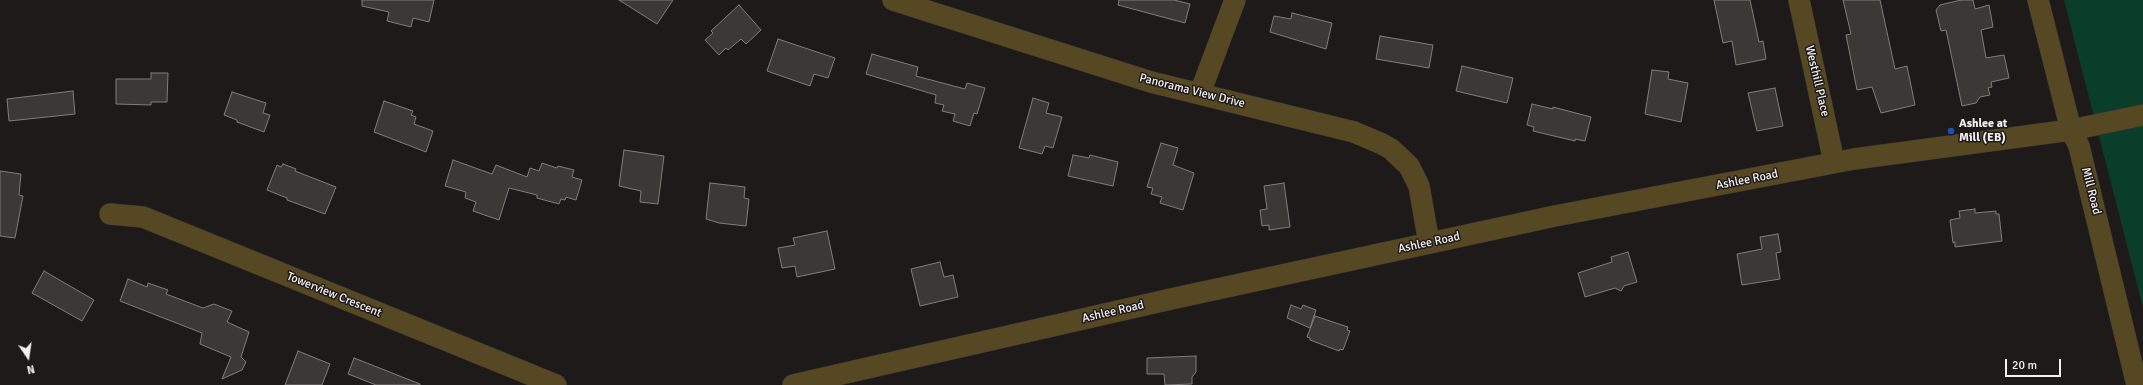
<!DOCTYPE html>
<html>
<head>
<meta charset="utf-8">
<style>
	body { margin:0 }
	#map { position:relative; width:2143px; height:385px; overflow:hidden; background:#1e1a19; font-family:Signika,sans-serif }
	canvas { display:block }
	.north { position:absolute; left:8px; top:337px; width:40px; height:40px; -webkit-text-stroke:3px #1e1a19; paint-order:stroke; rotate:167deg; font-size:11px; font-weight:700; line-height:16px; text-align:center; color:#f4f1f0 }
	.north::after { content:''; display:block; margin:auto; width:14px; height:18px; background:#f4f1f0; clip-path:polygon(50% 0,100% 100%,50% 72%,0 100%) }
	.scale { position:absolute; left:2005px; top:359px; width:56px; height:18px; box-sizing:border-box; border:2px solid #f4f1f0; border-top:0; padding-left:5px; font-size:12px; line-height:14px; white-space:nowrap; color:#f4f1f0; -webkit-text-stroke:3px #1e1a19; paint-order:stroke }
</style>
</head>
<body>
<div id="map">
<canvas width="2143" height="385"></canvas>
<div class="north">N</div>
<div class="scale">20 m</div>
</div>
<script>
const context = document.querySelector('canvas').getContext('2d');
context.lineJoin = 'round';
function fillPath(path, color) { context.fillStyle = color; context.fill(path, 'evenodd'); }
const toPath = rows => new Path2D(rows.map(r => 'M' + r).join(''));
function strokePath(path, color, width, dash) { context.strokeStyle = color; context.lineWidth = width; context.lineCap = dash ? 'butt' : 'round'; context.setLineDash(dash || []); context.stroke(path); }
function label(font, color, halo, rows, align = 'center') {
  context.font = font + ' Signika,sans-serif'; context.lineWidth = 3; context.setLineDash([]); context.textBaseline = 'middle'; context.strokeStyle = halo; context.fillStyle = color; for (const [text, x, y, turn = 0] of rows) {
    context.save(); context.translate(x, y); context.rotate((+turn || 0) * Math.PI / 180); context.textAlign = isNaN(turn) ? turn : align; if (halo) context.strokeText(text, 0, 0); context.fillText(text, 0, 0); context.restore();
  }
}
const green = toPath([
	[2064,0,2143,0,2143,308]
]);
const building = toPath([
	[362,0,434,0,429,22,413,18,411,27,387,21,389,12,362,6,362,0],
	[619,0,673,0,657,24,619,0],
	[1119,0,1174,0,1190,4,1185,23,1118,5,1119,0],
	[1714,0,1750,0,1759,42,1763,41,1766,59,1736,65,1732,41,1723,43,1714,0],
	[1843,0,1880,0,1895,69,1907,66,1915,105,1881,113,1872,87,1857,90,1846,35,1851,34,1843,0],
	[1961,0,1973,0,1975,9,1989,5,1993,27,1981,30,1986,58,2004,55,2009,78,1991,82,1992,87,1988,88,1990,95,1980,97,1976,103,1962,106,1946,30,1941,31,1936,10,1940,5,1961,0],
	[739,5,761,30,746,44,741,39,728,50,726,48,719,55,705,40,713,33,711,31,739,5],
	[1292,13,1332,23,1326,49,1270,32,1274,16,1291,19,1292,13],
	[1380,36,1433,45,1429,68,1376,59,1380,36],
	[778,39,835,58,828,78,814,74,810,86,767,71,778,39],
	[872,54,918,67,916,76,965,89,967,83,985,88,977,114,974,113,970,126,953,121,955,114,942,111,944,105,935,103,936,95,866,74,872,54],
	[1462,66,1513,78,1507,103,1456,91,1462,66],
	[1652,70,1669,72,1668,79,1688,83,1681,122,1645,114,1652,70],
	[151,73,168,73,167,102,151,102,151,105,116,104,116,79,151,79,151,73],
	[1775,88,1783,126,1757,131,1748,93,1775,88],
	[73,91,75,114,9,121,7,99,73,91],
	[232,92,266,103,263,113,270,115,264,132,237,122,237,120,224,115,232,92],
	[1033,98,1049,103,1046,113,1062,117,1053,148,1045,146,1042,154,1019,148,1033,98],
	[384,101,413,111,411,115,416,117,414,124,433,131,426,152,374,132,384,101],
	[1532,104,1553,109,1553,107,1591,117,1585,141,1575,139,1575,141,1533,131,1534,127,1527,125,1532,104],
	[1161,143,1178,148,1173,165,1194,173,1183,210,1160,203,1162,197,1151,194,1153,188,1147,187,1161,143],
	[624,150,664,156,658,204,640,202,641,191,619,186,624,150],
	[1073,155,1089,158,1090,155,1118,162,1113,186,1068,176,1073,155],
	[453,160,492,174,496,165,527,177,530,168,539,171,542,163,557,168,558,166,574,170,572,177,582,180,576,200,566,197,565,200,561,199,559,204,537,198,537,195,509,188,499,220,473,211,476,202,465,198,466,192,445,186,453,160],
	[283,164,296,169,295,171,336,187,325,214,287,200,287,198,267,190,277,165,281,167,283,164],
	[0,171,21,174,19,195,23,196,15,238,0,236,0,171],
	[710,183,745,187,744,198,749,199,746,226,719,223,706,219,710,183],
	[1284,183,1290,227,1269,230,1269,225,1262,226,1260,210,1267,209,1264,186,1284,183],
	[1975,209,1975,213,1996,211,1996,214,1999,214,2002,241,1955,247,1955,242,1953,243,1950,220,1960,218,1959,211,1975,209],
	[827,231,835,269,797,277,795,266,782,268,778,248,795,245,793,238,827,231],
	[1778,234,1781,252,1776,253,1780,279,1742,285,1737,254,1762,249,1760,237,1778,234],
	[1628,252,1637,282,1624,286,1621,291,1615,288,1585,297,1578,273,1612,262,1611,257,1628,252],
	[940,262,944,277,953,275,958,297,920,306,911,269,940,262],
	[44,271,94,300,82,321,32,293,44,271],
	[128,279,147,287,148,283,168,290,166,294,203,308,214,304,232,311,227,322,249,332,241,357,246,362,242,370,222,379,231,357,200,344,202,333,120,301,128,279],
	[1291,305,1301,309,1303,305,1316,310,1310,328,1287,318,1291,305],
	[1315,316,1348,327,1347,330,1350,331,1343,350,1340,349,1339,351,1310,340,1310,338,1307,337,1315,316],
	[298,351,330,364,322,385,285,385,298,351],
	[1196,356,1196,372,1192,377,1192,384,1165,385,1164,374,1147,374,1147,358,1196,356],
	[354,358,420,384,420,385,376,385,356,377,348,374,354,358]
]);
const street = toPath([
	[893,0,1151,82,1354,132,1382,144,1391,149,1409,166,1419,186,1429,243],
	[1799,0,1834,162],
	[2038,0,2071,130,2079,146,2137,385],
	[1200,93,1235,0],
	[110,214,143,217,556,385],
	[793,385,1171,299,1555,216,1854,159,2071,130,2143,115]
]);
const markers = [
	[1951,131,4,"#1a4fb4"]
];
const streetNames = [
	["Westhill Place",1817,81,77],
	["Panorama View Drive",1192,91,14],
	["Ashlee Road",1747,180,-11],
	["Mill Road",2091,191,76],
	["Ashlee Road",1429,243,-12],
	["Towerview Crescent",334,295,22],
	["Ashlee Road",1113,312,-13]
];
const poiNames = [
	["Ashlee at",1959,124],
	["Mill (EB)",1959,138]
];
fillPath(green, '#0a3d2a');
fillPath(building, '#3c3836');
strokePath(building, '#827d7b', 1);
strokePath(street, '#383433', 22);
strokePath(street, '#554823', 21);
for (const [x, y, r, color] of markers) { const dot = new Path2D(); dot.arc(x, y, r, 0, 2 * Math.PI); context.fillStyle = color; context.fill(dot); strokePath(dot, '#1e1a19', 1.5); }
label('12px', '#f4f1f0', '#1e1a19', streetNames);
label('bold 12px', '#f4f1f0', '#1e1a19', poiNames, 'left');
</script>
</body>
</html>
